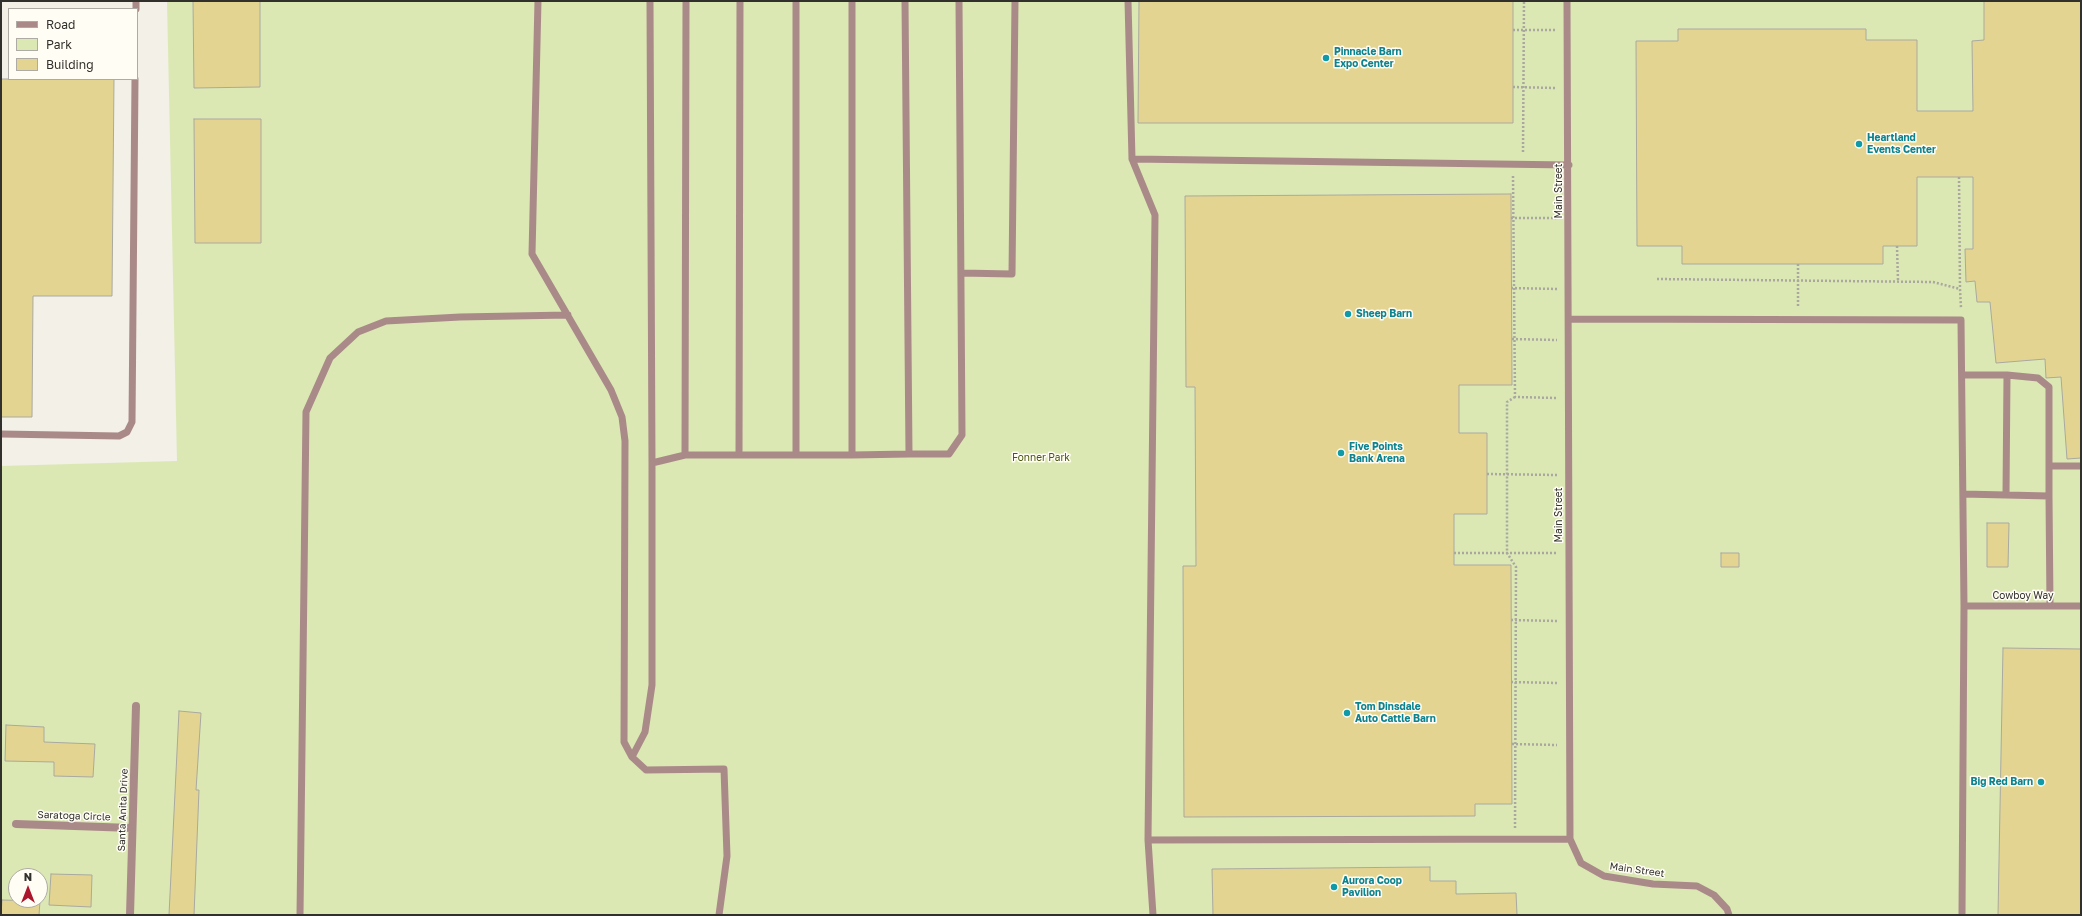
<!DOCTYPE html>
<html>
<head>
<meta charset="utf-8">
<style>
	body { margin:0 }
	#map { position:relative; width:2082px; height:916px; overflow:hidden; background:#f2f0e7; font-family:"Golos Text",sans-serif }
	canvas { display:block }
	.frame { position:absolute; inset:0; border:2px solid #31302c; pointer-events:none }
	.legend { position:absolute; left:8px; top:8px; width:130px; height:72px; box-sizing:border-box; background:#fffdf4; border:1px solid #adaba4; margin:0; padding:5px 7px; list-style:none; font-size:12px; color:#31302c }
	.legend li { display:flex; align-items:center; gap:8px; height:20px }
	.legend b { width:20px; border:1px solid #adaba4 }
	.north { position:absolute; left:8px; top:868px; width:40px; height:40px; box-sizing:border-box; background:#fffdf4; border:1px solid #adaba4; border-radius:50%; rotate:0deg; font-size:11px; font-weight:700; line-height:16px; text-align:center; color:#31302c }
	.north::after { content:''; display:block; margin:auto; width:14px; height:18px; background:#ac162c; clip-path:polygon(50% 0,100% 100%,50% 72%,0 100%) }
</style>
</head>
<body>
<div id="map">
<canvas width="2082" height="916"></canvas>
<div class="frame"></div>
<ul class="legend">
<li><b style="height:5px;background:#aa8a89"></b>Road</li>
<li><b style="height:11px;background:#dbe8b4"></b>Park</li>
<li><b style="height:11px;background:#e3d591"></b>Building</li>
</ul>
<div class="north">N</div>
</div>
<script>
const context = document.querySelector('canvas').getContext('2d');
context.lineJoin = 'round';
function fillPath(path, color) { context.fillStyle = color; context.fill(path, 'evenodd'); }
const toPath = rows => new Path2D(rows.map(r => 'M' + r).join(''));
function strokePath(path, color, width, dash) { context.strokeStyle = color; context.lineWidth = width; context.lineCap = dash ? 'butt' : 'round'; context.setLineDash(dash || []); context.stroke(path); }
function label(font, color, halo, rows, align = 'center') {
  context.font = font + ' "Golos Text",sans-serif'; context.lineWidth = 3; context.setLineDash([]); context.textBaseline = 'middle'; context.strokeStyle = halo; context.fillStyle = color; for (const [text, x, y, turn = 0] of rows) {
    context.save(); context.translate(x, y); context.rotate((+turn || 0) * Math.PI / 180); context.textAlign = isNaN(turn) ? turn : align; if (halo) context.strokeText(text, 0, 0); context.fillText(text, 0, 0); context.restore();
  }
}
const green = toPath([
	[167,1,2081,1,2081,915,1,915,1,466,177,461],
	[16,876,40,876,40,900,16,900]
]);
const building = toPath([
	[193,1,260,1,260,87,194,88,193,1],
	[1139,1,1513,1,1513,123,1138,123,1139,1],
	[1984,1,2081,1,2081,458,2067,459,2061,377,2046,378,2045,359,1996,363,1990,302,1977,302,1975,281,1966,282,1965,249,1973,249,1973,177,1917,177,1917,246,1883,246,1883,264,1682,264,1682,246,1637,246,1636,41,1678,41,1678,29,1866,29,1866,40,1917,40,1917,111,1973,111,1972,41,1984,40,1984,1],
	[1,79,114,79,112,296,33,296,32,417,1,417,1,79],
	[194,119,261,119,261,243,195,243,194,119],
	[1511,194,1512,385,1459,385,1459,433,1487,433,1487,514,1454,514,1454,565,1511,565,1512,804,1475,804,1475,816,1184,817,1183,566,1196,566,1195,387,1186,387,1185,196,1511,194],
	[1987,523,2009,523,2008,567,1987,567,1987,523],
	[1721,553,1739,553,1739,567,1721,567,1721,553],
	[2003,648,2081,649,2081,915,1998,915,2003,648],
	[179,711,201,713,196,790,199,790,194,915,169,915,179,711],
	[6,725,44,727,44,742,95,744,93,777,54,776,54,762,5,761,6,725],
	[1430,867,1430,881,1456,881,1456,894,1516,893,1517,915,1213,915,1212,869,1430,867],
	[51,874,92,875,91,907,49,905,51,874],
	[2,900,40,901,39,915,1,915,2,900]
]);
const path = toPath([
	[1513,30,1555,30],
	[1513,87,1555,88],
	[1523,152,1524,1],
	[1513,176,1515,397,1557,398],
	[1959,177,1960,289],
	[1511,218,1556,218],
	[1897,246,1898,281],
	[1798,264,1798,307],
	[1657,279,1933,282,1960,289,1961,308],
	[1511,288,1557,289],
	[1512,339,1557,340],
	[1515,397,1507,402,1507,553,1516,567,1515,828],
	[1487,474,1557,475],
	[1454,553,1558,553],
	[1511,620,1557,621],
	[1511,682,1557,683],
	[1512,744,1557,745]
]);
const lane = toPath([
	[538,1,532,254,611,390,622,417,625,441,624,742,632,757,646,770,724,769,727,856,719,915],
	[650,1,652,463,685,455],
	[686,1,685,455,739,455,740,1],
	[1128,1,1132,159,1569,165],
	[1567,1,1570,839,1581,863,1604,876,1653,884,1697,886,1714,895,1727,909,1729,915],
	[136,9,136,1],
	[1132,159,1155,215,1148,840,1570,839],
	[961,273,1012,274,1015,1],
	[1569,319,1961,320,1964,606,1962,915],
	[1962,375,2007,375],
	[1,434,119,436,127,432,132,422,135,79],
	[909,454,949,454,962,435,959,1],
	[739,455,796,455,796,1],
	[796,455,852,455,852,1],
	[852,455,909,454,905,1],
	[2049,466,2081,466],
	[1963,494,2049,496,2050,606],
	[2006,495,2007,375,2038,378,2049,387,2049,496],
	[1964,606,2081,606],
	[632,757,645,732,652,685,652,463],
	[1148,840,1153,915],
	[300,915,306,412,330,358,358,332,386,321,460,317,568,315]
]);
const street = toPath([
	[16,824,132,828],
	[130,915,136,706]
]);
const markers = [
	[1326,58,4,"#0f9aa8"],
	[1859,144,4,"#0f9aa8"],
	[1348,314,4,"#0f9aa8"],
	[1341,453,4,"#0f9aa8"],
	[1347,713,4,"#0f9aa8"],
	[2041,782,4,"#0f9aa8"],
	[1334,887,4,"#0f9aa8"]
];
const cultureNames = [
	["Pinnacle Barn",1334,52],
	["Expo Center",1334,64],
	["Heartland",1867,138],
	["Events Center",1867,150],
	["Sheep Barn",1356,314],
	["Five Points",1349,447],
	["Bank Arena",1349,459],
	["Tom Dinsdale",1355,707],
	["Auto Cattle Barn",1355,719],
	["Big Red Barn",2033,782,"right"],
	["Aurora Coop",1342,881],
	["Pavilion",1342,893]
];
const streetNames = [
	["Main Street",1559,191,-90],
	["Main Street",1559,515,-90],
	["Cowboy Way",2023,596],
	["Santa Anita Drive",123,810,-88],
	["Saratoga Circle",74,816,2],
	["Main Street",1637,870,8]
];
const parkNames = [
	["Fonner Park",1041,458]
];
fillPath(green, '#dbe8b4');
fillPath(building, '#e3d591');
strokePath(building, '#aaa9a0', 1);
strokePath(path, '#a9a7a0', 2.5, [2, 2]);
strokePath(lane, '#aa8a89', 7);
strokePath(street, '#aa8a89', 8);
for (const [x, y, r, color] of markers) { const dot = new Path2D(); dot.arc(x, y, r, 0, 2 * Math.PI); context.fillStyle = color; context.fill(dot); strokePath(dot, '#fffdf4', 1.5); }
label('bold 10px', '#0d838f', '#fffdf4', cultureNames, 'left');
label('10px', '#31302c', '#fffdf4', streetNames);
label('10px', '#4a570e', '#fffdf4', parkNames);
</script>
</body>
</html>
